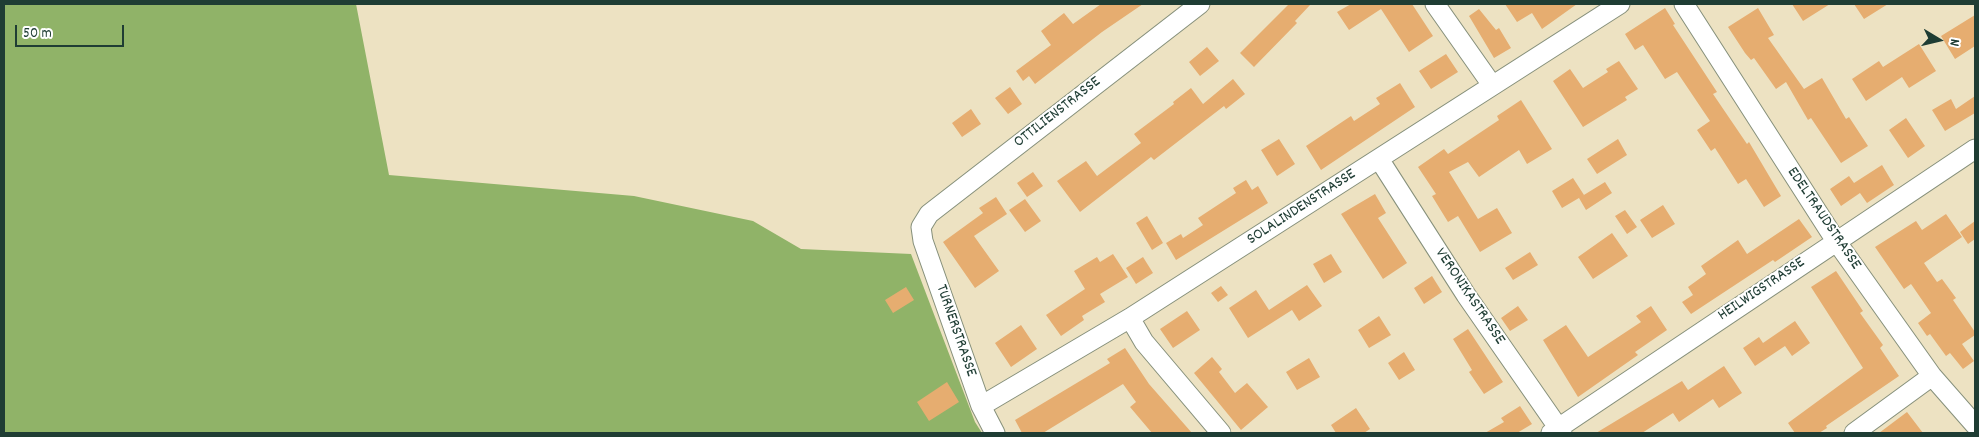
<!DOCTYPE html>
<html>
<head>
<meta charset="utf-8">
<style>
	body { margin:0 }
	#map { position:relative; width:1979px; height:437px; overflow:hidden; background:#ede2c2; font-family:Dekko,sans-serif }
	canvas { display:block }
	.frame { position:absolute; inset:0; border:5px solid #1f3d34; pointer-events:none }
	.north { position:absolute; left:1914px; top:15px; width:50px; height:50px; -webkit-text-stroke:4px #fff; paint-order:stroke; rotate:99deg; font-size:14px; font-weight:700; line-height:20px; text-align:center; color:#1f3d34 }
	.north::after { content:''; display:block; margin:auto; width:18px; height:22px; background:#1f3d34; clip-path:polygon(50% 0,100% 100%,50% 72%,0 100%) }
	.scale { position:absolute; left:15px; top:25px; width:109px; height:22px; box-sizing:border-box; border:2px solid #1f3d34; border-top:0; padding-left:6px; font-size:15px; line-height:18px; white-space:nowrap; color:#1f3d34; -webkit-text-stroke:4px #fff; paint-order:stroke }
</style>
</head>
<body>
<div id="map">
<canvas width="1979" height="437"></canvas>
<div class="frame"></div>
<div class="north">N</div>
<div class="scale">50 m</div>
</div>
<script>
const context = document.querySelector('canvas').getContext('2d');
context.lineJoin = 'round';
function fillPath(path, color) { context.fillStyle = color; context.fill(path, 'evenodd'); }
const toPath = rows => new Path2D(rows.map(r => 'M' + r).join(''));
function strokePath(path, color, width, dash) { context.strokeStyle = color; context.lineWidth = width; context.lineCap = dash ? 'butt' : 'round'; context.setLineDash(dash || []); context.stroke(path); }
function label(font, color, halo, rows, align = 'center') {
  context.font = font + ' Dekko,sans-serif'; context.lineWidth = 4; context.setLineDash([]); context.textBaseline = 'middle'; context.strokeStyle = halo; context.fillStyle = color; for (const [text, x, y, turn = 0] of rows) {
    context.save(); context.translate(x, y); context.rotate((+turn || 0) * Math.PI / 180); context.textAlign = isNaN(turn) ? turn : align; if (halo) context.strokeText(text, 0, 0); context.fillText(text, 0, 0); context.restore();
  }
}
const forest = toPath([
	[4,4,356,4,389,175,634,196,753,221,801,249,911,254,975,422,982,433,4,433]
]);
const building = toPath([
	[1101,4,1143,4,1102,32,1035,84,1029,76,1023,81,1016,71,1051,45,1041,31,1064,13,1073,24],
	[1289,4,1311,4,1295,21,1297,23,1254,67,1240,53],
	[1351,4,1412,4,1433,36,1409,52,1381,9,1349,30,1337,12],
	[1505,4,1577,4,1542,29,1532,13,1517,22],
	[1792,4,1830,4,1803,21],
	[1854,4,1888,4,1864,19],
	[1665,8,1675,24,1673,25,1717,92,1713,94,1747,144,1749,142,1781,196,1764,207,1746,179,1738,184,1715,148,1711,151,1697,130,1710,121,1677,72,1665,79,1643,45,1635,50,1625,34],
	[1758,8,1774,35,1768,38,1804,89,1822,78,1846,119,1849,117,1868,146,1841,163,1811,118,1808,120,1786,82,1776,89,1754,58,1751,60,1745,53,1728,27],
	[1479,9,1496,30,1499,28,1511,48,1494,58,1469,16],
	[1975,15,1975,46,1955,59,1941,36],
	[1919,44,1936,71,1909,88,1902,77,1866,101,1852,79,1879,61,1883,67],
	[1207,47,1219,61,1200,76,1189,62],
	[1446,54,1458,72,1431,89,1419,71],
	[1619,61,1638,89,1625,97,1627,100,1583,127,1553,81,1570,69,1583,88,1608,72,1606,69],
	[1233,79,1245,94,1226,109,1224,106,1154,160,1151,157,1080,212,1057,181,1086,161,1097,176,1141,143,1134,134,1174,104,1173,102,1191,88,1203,104],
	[1400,83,1415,107,1321,170,1306,146,1351,116,1354,121,1380,104,1376,98],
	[1010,87,1022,104,1008,114,995,98],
	[1975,96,1975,113,1945,131,1932,110,1951,99,1956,109],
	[1521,100,1552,149,1527,164,1519,150,1479,177,1468,162,1449,172,1478,219,1497,208,1512,233,1480,252,1458,216,1448,222,1432,196,1436,194,1418,167,1444,149,1448,154,1499,120,1497,116],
	[971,109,981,124,962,137,952,123],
	[1906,118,1925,146,1908,158,1889,130],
	[1279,139,1295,164,1277,176,1261,150],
	[1618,139,1627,155,1597,174,1587,159],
	[1882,165,1894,185,1867,203,1860,193,1841,206,1830,189,1849,176,1854,183],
	[1033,172,1043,186,1027,197,1017,183],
	[1573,178,1584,195,1562,208,1552,191],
	[1246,180,1252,190,1258,186,1268,203,1176,260,1166,243,1181,234,1183,238,1203,225,1198,218,1236,193,1233,188],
	[1605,182,1612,193,1586,210,1579,198],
	[1375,194,1386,213,1378,218,1407,263,1383,279,1341,214],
	[996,197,1007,214,974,236,999,271,975,288,943,242,983,213,979,208],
	[1025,199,1041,221,1025,232,1009,210],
	[1663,205,1675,224,1652,238,1640,220],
	[1625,210,1637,227,1627,234,1615,216],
	[1946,214,1962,237,1924,263,1937,282,1942,279,1956,298,1953,300,1975,332,1975,335,1962,344,1974,361,1963,369,1950,353,1946,356,1930,334,1927,336,1918,323,1931,313,1911,284,1904,289,1875,247,1916,221,1922,230],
	[1147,216,1163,243,1152,250,1136,223],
	[1799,219,1812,237,1775,262,1773,260,1691,314,1682,302,1693,295,1688,287,1706,274,1701,266,1738,240,1747,254],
	[1975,221,1975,239,1968,244,1960,232],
	[1612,233,1628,256,1593,279,1578,257],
	[1530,252,1538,265,1513,280,1505,268],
	[1113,254,1128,277,1100,294,1105,302,1082,316,1084,320,1061,336,1046,315,1085,289,1074,271,1097,257,1100,262],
	[1331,254,1342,272,1324,283,1313,264],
	[1143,257,1153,273,1136,284,1126,268],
	[1836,271,1863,311,1860,313,1883,345,1880,348,1899,376,1826,426,1827,428,1819,433,1795,433,1788,423,1863,368,1811,287],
	[1432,276,1442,292,1424,304,1414,288],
	[1307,285,1322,306,1299,321,1292,310,1248,338,1229,308,1256,290,1269,310],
	[1221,286,1228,295,1218,302,1211,293],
	[906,287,914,300,893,313,885,300],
	[1518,306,1528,320,1510,331,1501,318],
	[1651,306,1667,330,1635,352,1638,355,1578,397,1543,340,1566,325,1588,357,1641,322,1636,316],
	[1187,311,1200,330,1173,348,1160,329],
	[1379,316,1391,335,1369,348,1358,330],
	[1795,321,1810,343,1792,356,1785,346,1755,366,1743,348,1759,337,1763,343],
	[1021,325,1037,349,1011,367,995,343],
	[1468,329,1503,382,1484,394,1469,372,1472,370,1453,339],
	[1125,348,1149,384,1192,433,1152,433,1130,407,1136,402,1123,384,1043,433,1022,433,1015,420,1110,363,1107,359],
	[1404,352,1415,370,1399,380,1388,363],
	[1212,357,1222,369,1219,372,1235,393,1247,383,1268,407,1241,430,1194,373],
	[1309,358,1320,377,1297,390,1286,372],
	[1724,366,1742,393,1719,408,1713,399,1679,422,1673,413,1642,433,1596,433,1682,381,1688,390],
	[947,382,959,402,929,421,917,402],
	[1520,406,1532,424,1517,433,1485,433,1504,422,1501,418],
	[1356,408,1370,429,1364,433,1336,433,1331,425],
	[1907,412,1923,433,1879,433]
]);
const minor = toPath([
	[1435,4,1492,85],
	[1684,4,1836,241,1932,376,1975,425],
	[1379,159,1466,295,1562,433],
	[1130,318,1144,342,1221,433],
	[981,406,1130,318,1620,4],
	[995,433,981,406,923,241,921,227,929,214,1200,4],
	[1551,433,1975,149],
	[1854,433,1932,376]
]);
const streetNames = [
	["OTTILIENSTRASSE",1058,113,-38],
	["SOLALINDENSTRASSE",1302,208,-33],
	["EDELTRAUDSTRASSE",1823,219,56],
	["HEILWIGSTRASSE",1762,290,-34],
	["VERONIKASTRASSE",1469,297,56],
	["TURNERSTRASSE",955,331,71]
];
fillPath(forest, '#90b368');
fillPath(building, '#e6ad70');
strokePath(minor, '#86907b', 21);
strokePath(minor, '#fff', 19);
label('16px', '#1f3d34', '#fff', streetNames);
</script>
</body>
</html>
